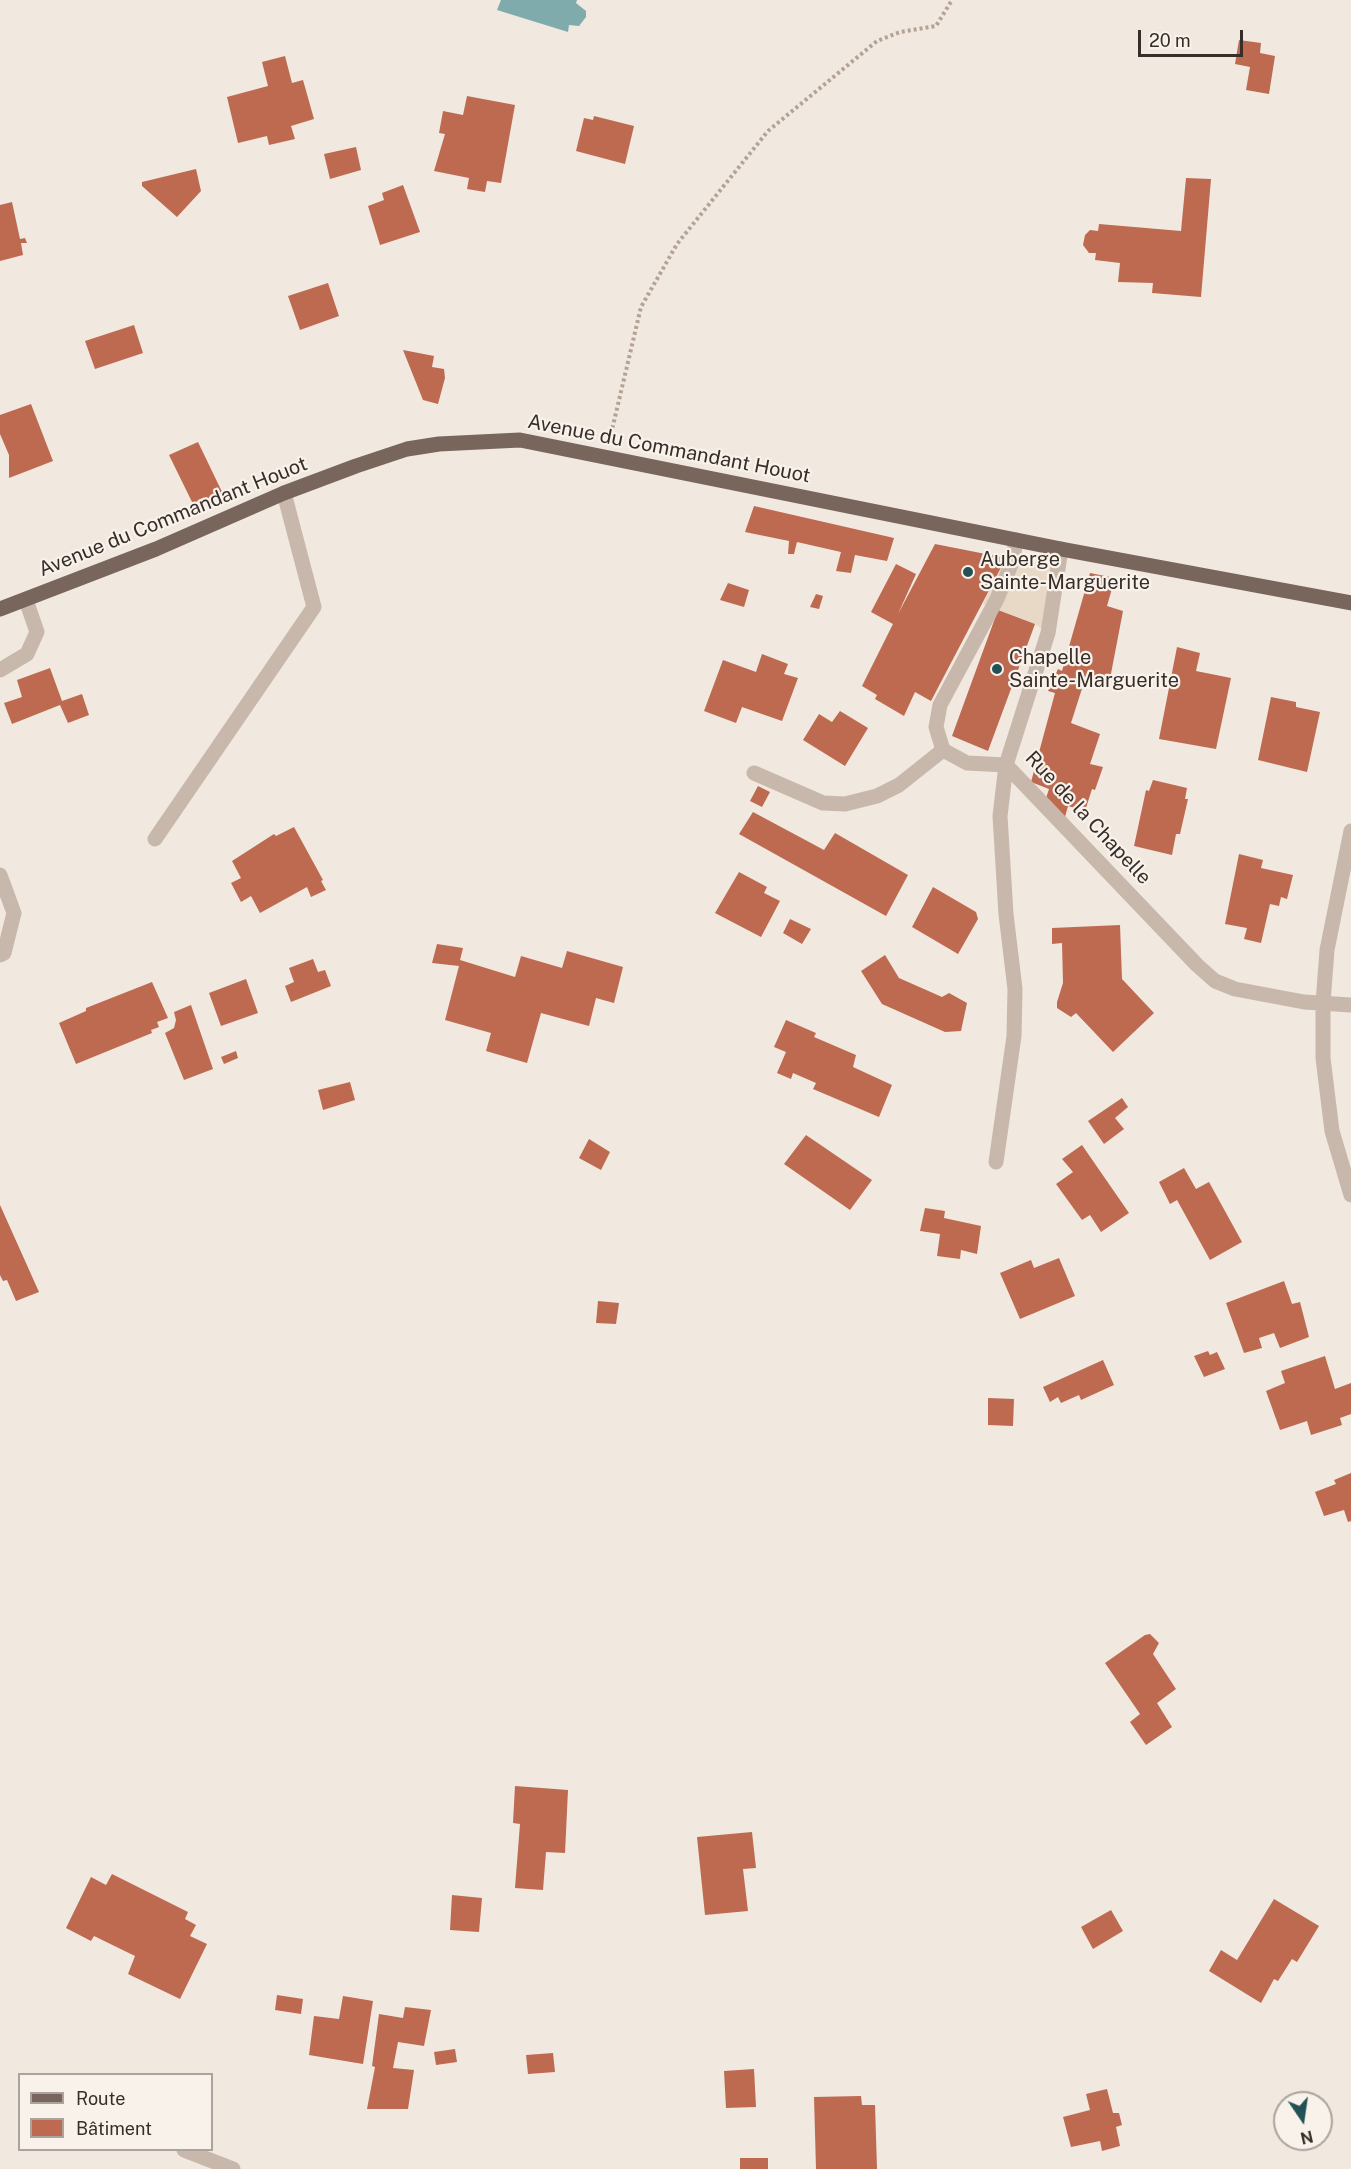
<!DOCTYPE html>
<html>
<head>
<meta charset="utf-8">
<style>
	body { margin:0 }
	#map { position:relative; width:1351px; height:2169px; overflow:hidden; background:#f1e8df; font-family:"Public Sans",sans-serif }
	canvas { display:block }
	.legend { position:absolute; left:18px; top:2073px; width:195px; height:78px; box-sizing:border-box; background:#f9f2eb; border:2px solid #aba49e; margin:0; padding:8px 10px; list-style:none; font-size:18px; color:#372e2a }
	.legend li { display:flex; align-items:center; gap:12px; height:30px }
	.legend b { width:30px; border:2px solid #aba49e }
	.north { position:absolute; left:1273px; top:2091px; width:60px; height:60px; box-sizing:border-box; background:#f9f2eb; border:2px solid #aba49e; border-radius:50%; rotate:167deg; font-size:16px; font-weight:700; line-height:24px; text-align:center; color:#372e2a }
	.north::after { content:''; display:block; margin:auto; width:21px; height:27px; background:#225256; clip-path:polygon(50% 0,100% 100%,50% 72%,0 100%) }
	.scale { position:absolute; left:1138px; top:30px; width:105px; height:27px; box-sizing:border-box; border:3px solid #372e2a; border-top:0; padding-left:8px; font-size:18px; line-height:21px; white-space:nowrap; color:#372e2a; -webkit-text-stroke:4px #f9f2eb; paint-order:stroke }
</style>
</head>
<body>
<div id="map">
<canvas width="1351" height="2169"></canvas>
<ul class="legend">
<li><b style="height:8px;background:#78655c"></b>Route</li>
<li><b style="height:16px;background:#bd6a50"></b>Bâtiment</li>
</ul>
<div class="north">N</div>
<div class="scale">20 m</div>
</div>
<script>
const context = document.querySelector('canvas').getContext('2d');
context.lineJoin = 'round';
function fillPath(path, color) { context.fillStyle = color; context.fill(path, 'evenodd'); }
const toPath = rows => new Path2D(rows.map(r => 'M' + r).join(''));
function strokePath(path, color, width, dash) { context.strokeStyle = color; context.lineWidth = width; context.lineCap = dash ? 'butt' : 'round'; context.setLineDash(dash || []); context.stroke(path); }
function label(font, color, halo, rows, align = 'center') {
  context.font = font + ' "Public Sans",sans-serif'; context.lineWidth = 4.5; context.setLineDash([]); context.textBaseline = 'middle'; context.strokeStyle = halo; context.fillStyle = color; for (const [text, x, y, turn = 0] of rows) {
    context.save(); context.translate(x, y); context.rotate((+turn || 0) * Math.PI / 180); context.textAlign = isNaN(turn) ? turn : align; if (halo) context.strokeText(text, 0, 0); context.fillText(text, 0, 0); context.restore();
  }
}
const plaza = toPath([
	[1006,558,1059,566,1048,633,1035,624,983,604]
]);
const water = toPath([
	[501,0,577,0,576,3,586,11,586,17,579,26,569,25,568,32,497,10]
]);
const building = toPath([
	[1239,40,1261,43,1260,53,1275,56,1269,94,1246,90,1250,67,1235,64],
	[285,56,292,83,303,80,314,119,291,126,295,139,269,145,267,136,238,143,227,97,268,86,262,62],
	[467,96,515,105,501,183,487,181,485,192,467,189,469,178,434,171,445,134,439,133,443,111,463,115],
	[594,116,634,126,625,164,576,151,584,118,593,120],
	[356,147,361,170,330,179,324,154],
	[196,169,201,191,177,217,142,186,142,182],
	[1186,178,1211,179,1201,297,1152,293,1153,283,1118,282,1120,263,1095,260,1096,253,1089,253,1083,245,1085,235,1090,230,1098,231,1099,224,1181,231],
	[403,185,420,232,380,245,368,206,384,200,382,193],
	[12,202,20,239,25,238,27,243,21,243,23,255,0,261,0,205],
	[328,283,339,316,300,330,288,296],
	[134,325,143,353,95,369,85,341],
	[403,350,434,356,432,367,444,369,445,378,438,404,423,400],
	[31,404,53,461,9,478,9,455,0,434,0,415],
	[198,442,224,496,194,506,169,455],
	[754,506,894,538,887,561,855,555,851,573,836,571,841,552,797,542,794,554,788,554,789,541,745,532],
	[935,544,1006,558,931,701,915,692,904,716,875,699,877,695,862,686,893,624,871,612,896,564,916,574,898,614],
	[1090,573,1115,578,1107,606,1123,611,1109,684,1086,676,1071,723,1100,734,1090,764,1103,767,1095,790,1092,789,1085,811,1068,806,1065,817,1046,798,1049,789,1031,782,1055,693,1048,691,1058,669,1062,671],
	[728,583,749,590,744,607,720,600],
	[816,594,823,596,819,609,810,607],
	[998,610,1035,624,988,751,952,736],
	[1177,647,1200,653,1196,671,1231,678,1216,749,1159,739],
	[762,654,788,664,784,674,798,678,782,721,742,707,736,723,704,711,723,660,756,672],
	[50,668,62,701,82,694,89,715,68,723,60,705,12,724,4,703,22,697,17,680],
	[1271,697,1296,702,1296,707,1320,712,1307,772,1258,760],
	[840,711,868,728,845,766,803,740,819,714,832,722],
	[1153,780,1187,788,1185,799,1188,799,1180,834,1176,834,1172,855,1134,846,1146,790,1149,791],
	[758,786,770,792,762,807,750,801],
	[753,812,824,850,835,833,908,875,886,916,739,834],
	[294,827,323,880,321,881,326,890,311,897,307,887,260,913,251,896,241,902,231,883,241,878,232,861,274,834,276,836],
	[1239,854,1263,860,1261,868,1293,875,1287,899,1281,897,1279,906,1270,904,1261,943,1244,939,1247,928,1225,924],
	[739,872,767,887,764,893,780,901,761,937,715,913],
	[933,887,976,912,978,919,958,954,912,927],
	[790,919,811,929,802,944,783,933],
	[1120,925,1122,979,1154,1013,1113,1052,1076,1013,1071,1017,1057,1008,1057,1002,1063,983,1062,943,1052,944,1052,928],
	[437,944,463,948,460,960,515,977,521,956,562,968,567,951,623,967,614,1003,596,998,589,1026,541,1013,527,1063,486,1051,491,1033,445,1020,459,966,432,963],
	[885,955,899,978,942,997,949,993,967,1003,961,1031,945,1032,882,1004,861,971],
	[313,959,318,972,325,970,331,986,291,1002,285,986,294,982,289,968],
	[246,979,258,1013,221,1026,209,993],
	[152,982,168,1018,157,1022,159,1027,151,1030,152,1033,76,1064,59,1023,86,1011,86,1008],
	[191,1005,213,1069,184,1080,165,1033,174,1028,176,1020,174,1012],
	[786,1020,816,1033,814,1037,856,1055,853,1067,892,1085,879,1117,813,1089,816,1083,793,1073,791,1079,777,1073,786,1052,774,1047],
	[236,1051,238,1058,224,1064,221,1057],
	[350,1082,355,1100,323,1110,318,1090],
	[1122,1098,1128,1107,1115,1118,1124,1129,1104,1144,1088,1121],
	[806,1135,872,1180,850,1210,784,1164],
	[589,1139,610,1152,601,1170,579,1158],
	[1082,1145,1129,1213,1101,1232,1090,1215,1082,1220,1056,1184,1073,1172,1062,1159],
	[1184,1168,1196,1189,1209,1182,1242,1242,1210,1260,1177,1200,1170,1204,1159,1182],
	[0,1205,39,1292,16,1301,7,1280,3,1281,0,1275],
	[925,1208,945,1211,944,1218,981,1226,977,1254,961,1250,960,1259,937,1256,940,1234,920,1231],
	[1059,1258,1075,1296,1020,1319,1000,1273,1031,1260,1034,1268],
	[1284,1281,1292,1304,1300,1302,1309,1337,1280,1348,1274,1333,1259,1338,1262,1348,1244,1353,1226,1303],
	[598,1301,619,1303,616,1324,596,1323],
	[1208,1351,1210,1355,1217,1352,1225,1369,1204,1377,1194,1356],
	[1325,1356,1335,1389,1351,1383,1351,1414,1340,1418,1342,1425,1311,1435,1307,1421,1280,1430,1266,1391,1285,1383,1281,1371],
	[1103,1360,1114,1385,1081,1400,1079,1395,1061,1403,1058,1397,1050,1402,1043,1387],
	[988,1398,1014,1399,1013,1426,988,1425],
	[1351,1473,1351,1521,1348,1522,1344,1510,1324,1516,1315,1492,1336,1484,1334,1480],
	[1150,1634,1159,1643,1153,1654,1176,1689,1157,1703,1172,1727,1146,1745,1130,1722,1140,1714,1105,1663,1145,1635],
	[515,1786,568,1790,565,1853,546,1852,543,1890,515,1888,520,1824,513,1823],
	[752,1832,756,1868,743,1869,748,1911,705,1915,697,1837],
	[112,1874,188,1912,185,1919,196,1925,190,1936,207,1944,180,1999,128,1974,135,1956,94,1936,91,1941,66,1928,91,1877,106,1885],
	[452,1895,482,1898,479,1932,450,1930],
	[1274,1899,1319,1926,1297,1962,1292,1959,1278,1981,1274,1979,1261,2003,1209,1971,1221,1950,1237,1960],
	[1111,1910,1123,1931,1093,1949,1081,1927],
	[277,1995,303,1999,301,2014,275,2010],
	[343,1996,373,2001,363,2064,309,2055,314,2016,339,2019],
	[405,2007,431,2010,424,2046,398,2042,393,2068,414,2070,408,2109,367,2109,375,2067,372,2066,379,2014,403,2018],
	[455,2049,457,2062,436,2065,434,2052],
	[553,2053,555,2072,528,2074,526,2055],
	[754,2069,756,2107,726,2108,724,2071],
	[1107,2089,1113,2113,1119,2113,1122,2125,1116,2127,1120,2146,1102,2151,1100,2141,1071,2147,1063,2117,1090,2110,1086,2094],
	[861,2096,862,2105,875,2105,877,2169,816,2169,814,2097],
	[740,2158,768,2158,768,2169,740,2169]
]);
const path = toPath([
	[611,434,641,307,677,244,768,131,877,41,900,32,936,26,952,0]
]);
const minor = toPath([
	[0,670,27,654,37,632,26,600],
	[1006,765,1197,965,1215,981,1235,989,1304,1002,1351,1005],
	[1006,765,967,763,943,750,936,727,940,705,997,599,1013,560,1016,540],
	[754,773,823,803,845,804,877,796,899,785,943,750],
	[1351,831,1327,950,1323,1003,1323,1058,1332,1131,1351,1195],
	[155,839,314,607,284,493],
	[0,875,14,913,4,953,0,955],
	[996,1162,1014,1036,1015,989,1006,914,1000,816,1006,765,1048,633,1061,549],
	[184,2150,233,2169]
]);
const major = toPath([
	[0,609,156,549,284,493,356,466,407,449,439,444,520,440,1061,549,1351,603]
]);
const markers = [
	[968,572,6,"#225256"],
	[997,669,6,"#225256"]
];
const streetNames = [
	["Avenue du Commandant Houot",669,449,11],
	["Avenue du Commandant Houot",173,517,-22],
	["Rue de la Chapelle",1088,818,47]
];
const poiNames = [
	["Auberge",980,560],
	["Sainte-Marguerite",980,583],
	["Chapelle",1009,658],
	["Sainte-Marguerite",1009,681]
];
fillPath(plaza, '#e8d9c7');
fillPath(water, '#7fabac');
fillPath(building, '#bd6a50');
strokePath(path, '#b4a295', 4, [3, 3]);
strokePath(minor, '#c8b8ab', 15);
strokePath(major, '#78655c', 15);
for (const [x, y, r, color] of markers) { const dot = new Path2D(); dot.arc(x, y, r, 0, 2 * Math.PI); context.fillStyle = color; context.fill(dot); strokePath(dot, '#f9f2eb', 2); }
label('20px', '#372e2a', '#f9f2eb', streetNames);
label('20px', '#372e2a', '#f9f2eb', poiNames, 'left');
</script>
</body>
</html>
